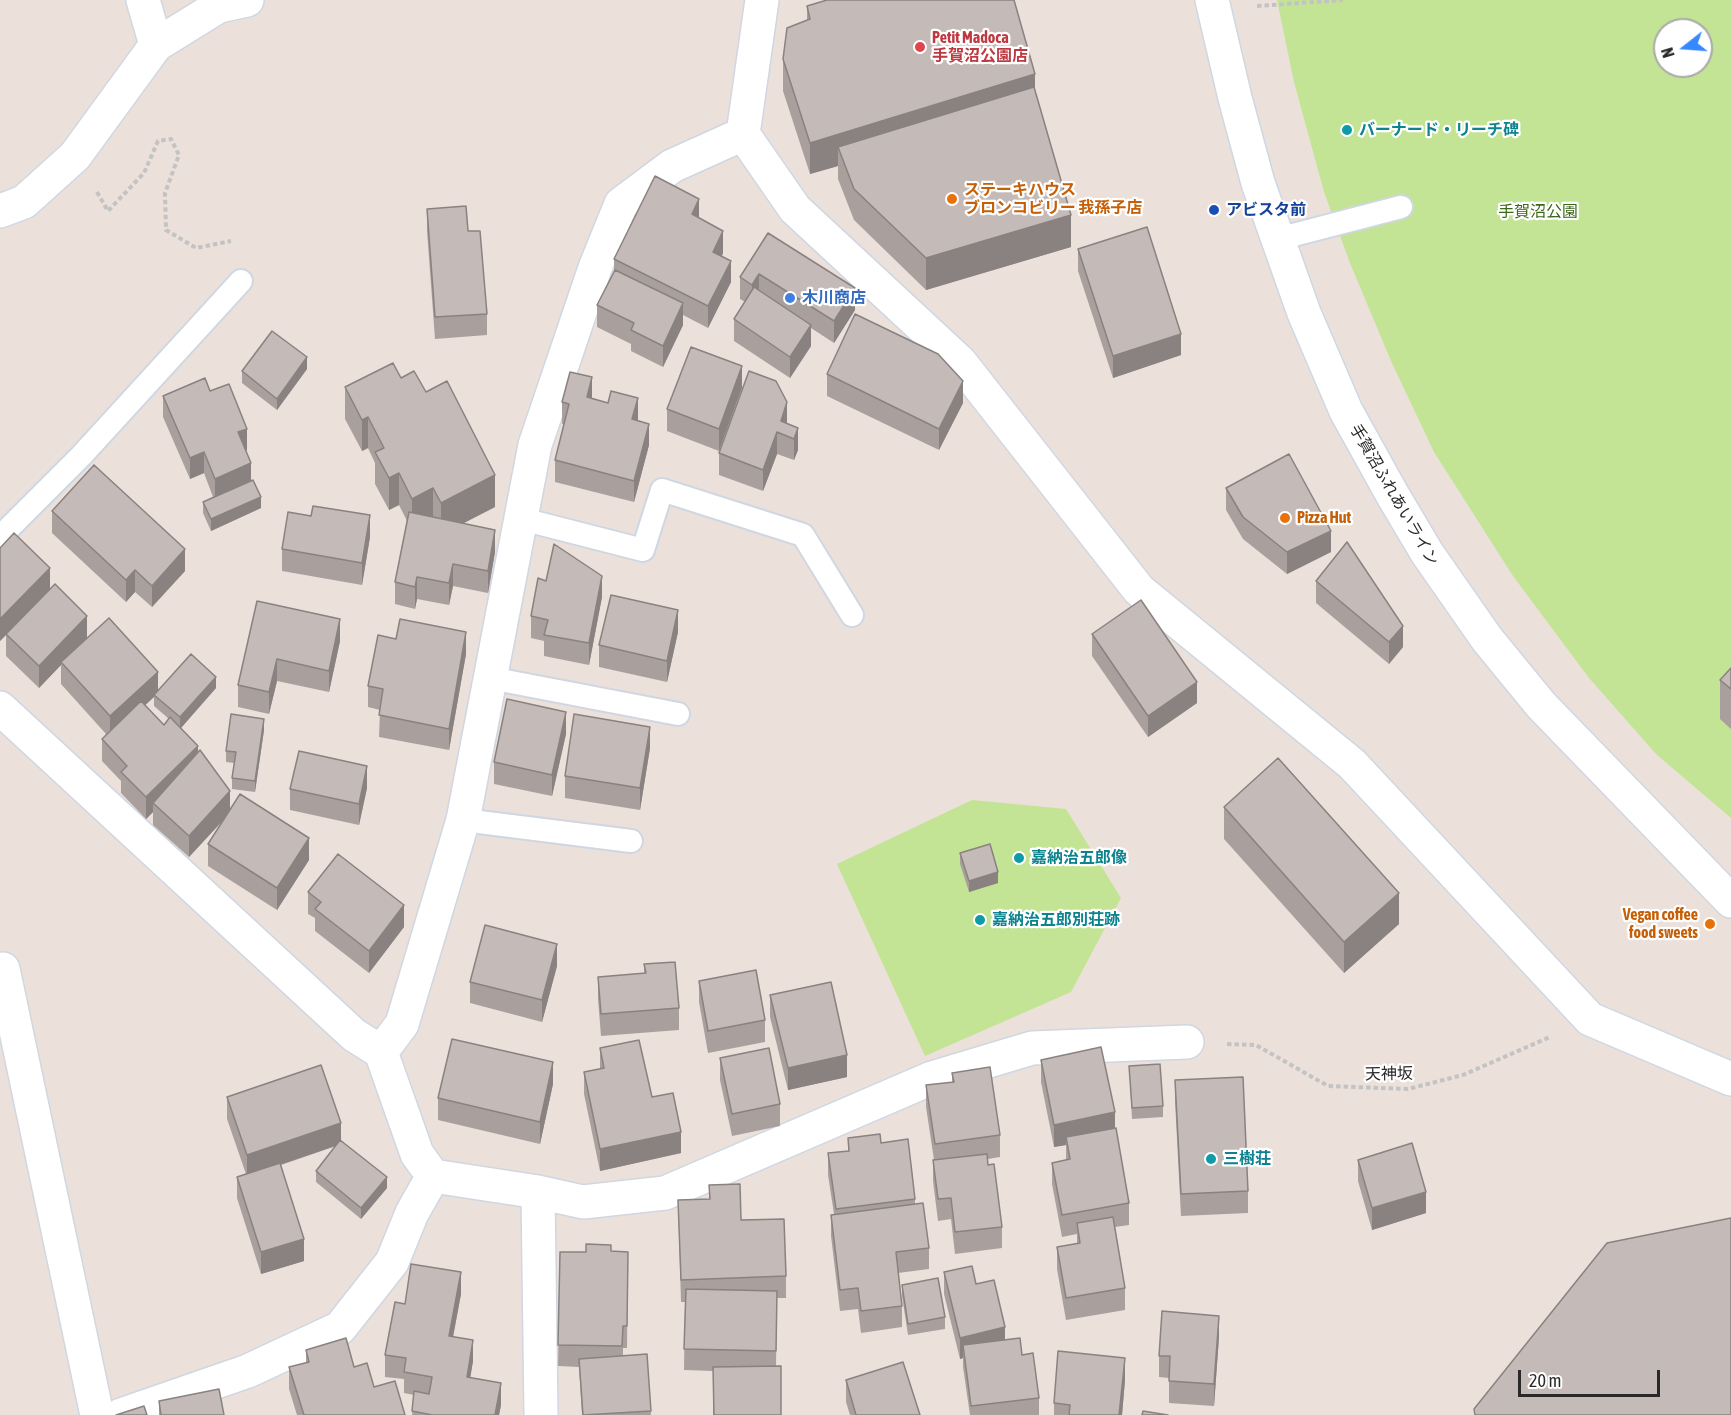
<!DOCTYPE html>
<html>
<head>
<meta charset="utf-8">
<style>
	body { margin:0 }
	#map { position:relative; width:1731px; height:1415px; overflow:hidden; background:#ece0da; font-family:"Asap Condensed",sans-serif }
	canvas { display:block }
	.north { position:absolute; left:1653px; top:18px; width:60px; height:60px; box-sizing:border-box; background:#fff; border:2px solid #a9a9a9; border-radius:50%; rotate:253deg; font-size:16px; font-weight:700; line-height:24px; text-align:center; color:#292929 }
	.north::after { content:''; display:block; margin:auto; width:21px; height:27px; background:#3489fe; clip-path:polygon(50% 0,100% 100%,50% 72%,0 100%) }
	.scale { position:absolute; left:1518px; top:1370px; width:142px; height:27px; box-sizing:border-box; border:3px solid #292929; border-top:0; padding-left:8px; font-size:18px; line-height:21px; white-space:nowrap; color:#292929; -webkit-text-stroke:4px #fff; paint-order:stroke }
</style>
</head>
<body>
<div id="map">
<canvas width="1731" height="1415"></canvas>
<div class="north">N</div>
<div class="scale">20 m</div>
</div>
<script>
const context = document.querySelector('canvas').getContext('2d');
context.lineJoin = 'round';
function fillPath(path, color) { context.fillStyle = color; context.fill(path, 'evenodd'); }
const toPath = rows => new Path2D(rows.map(r => 'M' + r).join(''));
function strokePath(path, color, width, dash) { context.strokeStyle = color; context.lineWidth = width; context.lineCap = dash ? 'butt' : 'round'; context.setLineDash(dash || []); context.stroke(path); }
function label(font, color, halo, rows, align = 'center') {
  context.font = font + ' "Asap Condensed","Noto Sans JP",sans-serif'; context.lineWidth = 4.5; context.setLineDash([]); context.textBaseline = 'middle'; context.strokeStyle = halo; context.fillStyle = color; for (const [text, x, y, turn = 0] of rows) {
    context.save(); context.translate(x, y); context.rotate((+turn || 0) * Math.PI / 180); context.textAlign = isNaN(turn) ? turn : align; if (halo) context.strokeText(text, 0, 0); context.fillText(text, 0, 0); context.restore();
  }
}
const green = toPath([
	[1277,0,1731,0,1731,818,1657,755,1589,678,1513,576,1434,452,1391,361,1350,263,1324,192,1294,82],
	[1665,30,1701,30,1701,66,1665,66],
	[972,800,1066,809,1121,898,1071,992,925,1056,837,864]
]);
const path = toPath([
	[1257,6,1343,0],
	[97,192,108,211,144,173,158,141,171,139,179,155,165,193,166,230,196,248,231,241],
	[1227,1044,1256,1045,1328,1086,1408,1089,1463,1075,1550,1037]
]);
const service = toPath([
	[1278,239,1401,207],
	[522,519,643,550,662,490,803,535,852,615],
	[0,537,81,456,241,281],
	[490,678,678,714],
	[463,820,631,841]
]);
const minor = toPath([
	[143,0,156,45,219,6,247,0],
	[762,0,743,134,795,209,960,362,1139,590,1352,764,1590,1019,1731,1079],
	[0,211,24,202,75,156,156,45],
	[0,708,354,1035,381,1052],
	[3,969,97,1415],
	[433,1176,538,1192,583,1202,665,1193,932,1078,1032,1048,1187,1042],
	[538,1192,541,1415],
	[121,1415,248,1371,340,1328,392,1262,412,1213,433,1176,417,1154,381,1052,402,1024,463,820,535,445,595,268,621,204,672,166,743,134]
]);
const tertiary = toPath([
	[1212,0,1235,98,1258,183,1304,313,1346,411,1392,494,1427,553,1487,639,1541,705,1731,901]
]);
const wall = toPath([
	[807,6,1035,91,1071,247,926,290,854,220,838,179,838,166,810,174,783,91,783,59,807,20],
	[427,209,468,231,487,314,487,335,435,339,427,231],
	[699,218,723,253,722,256,731,282,708,328,683,315,683,325,663,367,631,351,631,344,597,327,597,305,614,271,614,259],
	[768,233,855,310,834,343,811,328,811,346,790,378,734,341,734,319,745,302,740,299,740,277],
	[1078,249,1181,355,1113,378,1078,271],
	[742,366,719,451,667,431,667,409],
	[307,369,277,410,242,383,242,371],
	[827,374,963,403,939,450,827,396],
	[401,378,426,392,495,507,462,523,495,552,488,593,453,586,449,605,417,599,415,609,395,604,395,582,407,521,399,505,389,510,375,484,375,463,368,448,362,451,345,419,345,387],
	[210,391,247,450,246,451,251,481,261,508,211,531,203,513,203,502,213,497,204,473,190,479,163,417,163,396],
	[592,399,638,419,638,421,649,445,634,502,555,482,555,460,564,424,562,424,562,402],
	[787,424,798,428,798,450,794,460,777,454,763,491,719,475,719,453],
	[1226,488,1331,552,1287,574,1243,539,1226,510],
	[52,511,185,571,152,607,135,592,126,602,52,533],
	[370,537,362,585,282,571,282,549],
	[0,548,50,589,87,638,158,691,216,688,181,728,198,752,230,810,309,860,277,910,208,866,208,844,223,820,189,857,153,825,153,812,146,819,121,793,121,781,102,761,102,739,106,734,61,684,61,665,39,688,6,656,6,634,13,628,0,641],
	[154,697,154,706,169,719,164,725,145,705],
	[1316,581,1403,647,1389,664,1316,603],
	[602,597,589,665,544,656,544,641,531,638,531,616],
	[257,601,340,641,329,692,277,681,269,714,238,707,238,685],
	[678,632,667,682,599,667,599,645],
	[1092,634,1197,703,1148,737,1092,656],
	[466,654,449,750,379,737,380,710,368,707,368,686],
	[1731,668,1731,729,1720,719,1720,680],
	[264,730,255,792,232,789,232,778,234,763,226,762,226,751],
	[566,734,552,796,494,784,494,762],
	[650,748,640,810,565,798,565,776],
	[367,788,359,825,290,810,290,789],
	[1224,807,1399,924,1344,973,1224,839],
	[960,853,998,883,969,892,960,864],
	[308,892,404,927,369,973,315,931,315,918,308,914],
	[644,964,679,1008,679,1030,601,1036,598,999,598,977,644,973],
	[557,966,542,1022,470,1003,470,982],
	[699,981,765,1020,765,1042,708,1053,699,1002],
	[770,995,847,1077,788,1090,770,1017],
	[600,1048,652,1097,681,1153,600,1171,584,1094,584,1072,600,1069],
	[720,1058,780,1104,780,1126,732,1136,720,1080],
	[1041,1060,1115,1128,1129,1203,1129,1225,1115,1227,1125,1288,1125,1310,1066,1320,1057,1269,1057,1247,1077,1244,1077,1234,1062,1237,1052,1184,1052,1163,1066,1160,1066,1145,1054,1147,1041,1082],
	[1129,1066,1163,1106,1163,1117,1132,1119],
	[952,1073,1000,1135,1000,1157,988,1159,988,1165,1002,1227,1002,1248,955,1254,951,1219,938,1221,933,1181,933,1160,934,1160,926,1107,926,1085,952,1082],
	[1175,1080,1248,1191,1248,1213,1181,1216,1175,1101],
	[553,1084,540,1144,438,1120,438,1098],
	[227,1097,341,1140,387,1188,361,1219,316,1182,316,1171,336,1146,281,1165,304,1261,261,1274,237,1198,237,1177,246,1174,227,1119],
	[848,1138,881,1143,915,1199,915,1204,929,1248,929,1269,898,1273,902,1306,902,1327,861,1333,858,1309,840,1311,831,1236,831,1215,834,1214,828,1175,828,1153,848,1151],
	[1358,1160,1426,1213,1372,1230,1358,1181],
	[709,1185,741,1220,786,1276,786,1298,777,1298,776,1366,781,1415,713,1415,713,1371,684,1370,685,1302,681,1302,678,1200,709,1199],
	[586,1244,611,1251,628,1252,627,1348,623,1348,623,1356,647,1354,651,1415,582,1415,579,1367,558,1366,560,1252,586,1252],
	[944,1272,976,1284,1005,1340,1022,1355,1039,1398,1039,1415,970,1415,963,1367,963,1358,960,1359,944,1294],
	[902,1285,945,1317,945,1329,908,1335,902,1296],
	[461,1294,453,1337,473,1361,470,1377,501,1405,499,1415,412,1415,414,1395,404,1393,404,1379,385,1377,385,1355,405,1304],
	[1219,1337,1214,1406,1169,1403,1169,1378,1159,1377,1159,1356],
	[306,1350,354,1367,374,1387,405,1415,297,1415,289,1389,289,1367,306,1363],
	[846,1380,920,1415,850,1415,846,1402],
	[1125,1380,1122,1415,1054,1415,1054,1403],
	[159,1401,224,1415,159,1415]
]);
const shadedWall = toPath([
	[1035,74,1035,105,838,147,838,166,810,174,810,143],
	[699,199,699,220,692,214],
	[1071,215,1071,247,926,290,926,258],
	[723,231,723,253,713,274,713,252],
	[731,261,731,282,708,328,708,306],
	[759,274,759,295,752,306,752,285],
	[855,288,855,310,834,343,834,321],
	[683,303,683,325,663,367,663,346],
	[811,325,811,346,790,378,790,357],
	[1181,334,1181,355,1113,378,1113,356],
	[307,357,307,369,277,410,277,399],
	[742,366,742,388,719,451,719,429],
	[592,377,592,399,587,397],
	[963,381,963,403,939,450,939,429],
	[638,398,638,419,632,441,632,419],
	[787,402,787,423,781,421],
	[368,417,368,448,362,451,362,420],
	[649,424,649,445,634,502,634,481],
	[798,428,798,450,794,460,794,439],
	[247,429,247,450,238,454,238,432],
	[777,432,777,454,763,491,763,470],
	[204,452,204,473,190,479,190,458],
	[251,463,251,485,215,500,215,479],
	[399,473,399,505,389,510,389,478],
	[495,475,495,507,441,535,441,503],
	[433,488,433,519,412,530,412,499],
	[261,497,261,508,211,531,211,519],
	[370,515,370,537,362,585,362,563],
	[495,530,495,552,488,593,488,571],
	[1331,531,1331,552,1287,574,1287,552],
	[185,549,185,571,152,607,152,586],
	[453,564,453,586,449,605,449,583],
	[50,568,50,590,0,641,0,619],
	[135,570,135,592,126,602,126,580],
	[602,576,602,597,589,665,589,643],
	[417,577,417,599,415,609,415,587],
	[678,610,678,632,667,682,667,661],
	[87,616,87,638,61,662,61,665,39,688,39,666],
	[340,619,340,641,329,692,329,671],
	[1403,626,1403,647,1389,664,1389,642],
	[466,632,466,654,449,750,449,729],
	[277,659,277,681,269,714,269,692],
	[158,672,158,693,154,695,154,697,110,738,110,716],
	[216,677,216,688,180,729,180,717],
	[1197,682,1197,703,1148,737,1148,716],
	[566,712,566,734,552,796,552,775],
	[264,719,264,730,255,792,255,781],
	[650,727,650,748,640,810,640,788],
	[198,746,198,768,153,803,153,812,146,819,146,797],
	[367,766,367,788,359,825,359,804],
	[230,791,230,813,189,857,189,836],
	[309,838,309,860,277,910,277,888],
	[998,872,998,883,969,892,969,881],
	[1399,893,1399,924,1344,973,1344,942],
	[404,905,404,927,369,973,369,951],
	[557,944,557,966,542,1022,542,1000],
	[847,1055,847,1077,788,1090,788,1068],
	[553,1062,553,1084,540,1144,540,1122],
	[1115,1112,1115,1134,1066,1137,1066,1145,1054,1147,1054,1125],
	[341,1123,341,1144,247,1176,247,1155],
	[681,1132,681,1153,600,1171,600,1149],
	[387,1177,387,1188,361,1219,361,1208],
	[1426,1192,1426,1213,1372,1230,1372,1208],
	[304,1239,304,1261,261,1274,261,1252],
	[461,1272,461,1294,449,1358,449,1336],
	[1219,1316,1219,1337,1214,1406,1214,1384],
	[1005,1327,1005,1349,963,1345,963,1358,960,1359,960,1338],
	[473,1340,473,1361,467,1398,467,1377],
	[1125,1358,1125,1380,1122,1415,1119,1415],
	[501,1383,501,1405,499,1415,495,1415]
]);
const building = toPath([
	[827,0,1014,0,1035,74,810,143,783,59,787,28,810,19,807,6,827,0],
	[1034,87,1071,215,926,258,854,189,838,147,1034,87],
	[655,176,699,199,692,214,723,231,713,252,731,261,708,306,614,259,655,176],
	[466,206,468,231,480,231,487,314,435,317,427,209,466,206],
	[1147,227,1181,334,1113,356,1078,249,1147,227],
	[768,233,855,288,834,321,759,274,752,285,740,277,768,233],
	[615,270,683,303,663,346,631,330,634,323,597,305,615,270],
	[754,287,811,325,790,357,734,319,754,287],
	[855,314,938,354,963,381,939,429,827,374,855,314],
	[272,331,307,357,277,399,242,371,272,331],
	[691,347,742,366,719,429,667,409,691,347],
	[393,363,401,378,414,371,426,392,447,381,495,475,441,503,433,488,412,499,399,473,389,478,375,452,384,448,368,417,362,420,345,387,393,363],
	[749,371,776,381,787,402,781,421,798,428,794,439,777,432,763,470,719,453,749,371],
	[570,372,592,377,587,397,608,403,611,391,638,398,632,419,649,424,634,481,555,460,569,404,562,402,570,372],
	[205,378,210,391,229,384,247,429,238,432,251,463,215,479,204,452,190,458,163,396,205,378],
	[1289,454,1331,531,1287,552,1243,517,1226,488,1289,454],
	[94,465,185,549,152,586,135,570,126,580,52,511,94,465],
	[253,480,261,497,211,519,203,502,253,480],
	[313,506,370,515,362,563,282,549,288,512,311,516,313,506],
	[409,512,495,530,488,571,453,564,449,583,417,577,415,587,395,582,409,512],
	[14,533,50,568,0,619,0,548,14,533],
	[1347,542,1403,626,1389,642,1316,581,1347,542],
	[554,544,602,576,589,643,544,635,548,620,531,616,538,578,546,581,554,544],
	[55,584,87,616,39,666,6,634,55,584],
	[611,595,678,610,667,661,599,645,611,595],
	[1141,600,1197,682,1148,716,1092,634,1141,600],
	[257,601,340,619,329,671,277,659,269,692,238,685,257,601],
	[109,618,158,672,110,716,61,662,109,618],
	[400,619,466,632,449,729,379,715,383,689,368,686,378,635,396,639,400,619],
	[191,654,216,677,180,717,154,695,191,654],
	[1731,668,1731,689,1720,680,1731,668],
	[507,699,566,712,552,775,494,762,507,699],
	[141,701,164,725,170,717,198,746,146,797,121,772,127,766,102,739,141,701],
	[231,714,264,719,255,781,232,778,236,752,226,751,231,714],
	[574,714,650,727,640,788,565,776,574,714],
	[200,750,230,791,189,836,153,803,200,750],
	[299,751,367,766,359,804,290,789,299,751],
	[1278,758,1399,893,1344,942,1224,807,1278,758],
	[240,794,309,838,277,888,208,844,240,794],
	[990,844,998,872,969,881,960,853,990,844],
	[338,854,404,905,369,951,315,909,321,902,308,892,338,854],
	[485,925,557,944,542,1000,470,982,485,925],
	[675,962,679,1008,601,1014,598,977,646,973,644,964,675,962],
	[756,970,765,1020,708,1031,699,981,756,970],
	[831,982,847,1055,788,1068,770,995,831,982],
	[452,1039,553,1062,540,1122,438,1098,452,1039],
	[639,1040,652,1097,673,1093,681,1132,600,1149,584,1072,604,1068,600,1048,639,1040],
	[1101,1047,1115,1112,1054,1125,1041,1060,1101,1047],
	[769,1048,780,1104,732,1114,720,1058,769,1048],
	[1160,1064,1163,1106,1132,1108,1129,1066,1160,1064],
	[321,1065,341,1123,247,1155,227,1097,321,1065],
	[990,1067,1000,1135,935,1144,926,1085,954,1082,952,1073,990,1067],
	[1243,1077,1248,1191,1181,1194,1175,1080,1243,1077],
	[1116,1128,1129,1203,1062,1215,1052,1163,1070,1159,1066,1137,1116,1128],
	[880,1134,881,1143,908,1139,915,1199,836,1209,828,1153,849,1151,848,1138,880,1134],
	[340,1140,387,1177,361,1208,316,1171,340,1140],
	[1412,1143,1426,1192,1372,1208,1358,1160,1412,1143],
	[987,1154,988,1165,994,1164,1002,1227,955,1232,951,1198,938,1199,933,1160,987,1154],
	[280,1163,304,1239,261,1252,237,1177,280,1163],
	[740,1184,741,1220,784,1219,786,1276,681,1280,678,1200,710,1199,709,1185,740,1184],
	[923,1203,929,1248,896,1252,902,1306,861,1311,858,1288,840,1290,831,1215,923,1203],
	[1113,1217,1125,1288,1066,1298,1057,1247,1080,1243,1077,1223,1113,1217],
	[1731,1218,1731,1415,1475,1415,1474,1409,1607,1243,1731,1218],
	[586,1244,611,1245,611,1251,628,1252,627,1326,623,1326,622,1346,558,1345,560,1252,586,1252,586,1244],
	[411,1264,461,1272,449,1336,473,1340,467,1377,501,1383,495,1415,432,1415,412,1411,414,1391,429,1394,432,1377,404,1372,406,1358,385,1355,395,1302,405,1304,411,1264],
	[972,1266,976,1284,994,1280,1005,1327,960,1338,944,1272,972,1266],
	[938,1278,945,1317,908,1324,902,1285,938,1278],
	[686,1289,777,1291,776,1351,684,1349,686,1289],
	[1162,1311,1219,1316,1214,1384,1169,1381,1170,1356,1159,1356,1162,1311],
	[346,1338,354,1367,367,1363,374,1387,395,1381,405,1415,304,1415,289,1367,309,1362,306,1350,346,1338],
	[1020,1338,1022,1355,1033,1353,1039,1398,971,1406,963,1345,1020,1338],
	[1058,1351,1125,1358,1119,1415,1069,1415,1070,1405,1054,1403,1058,1351],
	[647,1354,651,1411,583,1415,579,1359,647,1354],
	[903,1362,920,1415,856,1415,846,1380,903,1362],
	[781,1366,781,1415,714,1415,713,1367,781,1366],
	[219,1389,224,1415,161,1415,159,1401,219,1389],
	[144,1406,147,1415,116,1415,144,1406],
	[1143,1411,1168,1415,1142,1415,1143,1411]
]);
const markers = [
	[920,47,6,"#e0444e"],
	[1347,130,6,"#0f9aa8"],
	[952,199,6,"#e8710a"],
	[1214,210,6,"#1a4fb4"],
	[790,298,6,"#3f7fe0"],
	[1285,518,6,"#e8710a"],
	[1019,858,6,"#0f9aa8"],
	[980,920,6,"#0f9aa8"],
	[1710,924,6,"#e8710a"],
	[1211,1159,6,"#0f9aa8"]
];
const healthNames = [
	["Petit Madoca",932,38],
	["手賀沼公園店",932,56]
];
const cultureNames = [
	["バーナード・リーチ碑",1359,130],
	["嘉納治五郎像",1031,858],
	["嘉納治五郎別荘跡",992,920],
	["三樹荘",1223,1159]
];
const foodNames = [
	["ステーキハウス",964,190],
	["ブロンコビリー 我孫子店",964,208],
	["Pizza Hut",1297,518],
	["Vegan coffee",1698,915,"right"],
	["food sweets",1698,933,"right"]
];
const transitNames = [
	["アビスタ前",1226,210]
];
const parkNames = [
	["手賀沼公園",1538,212]
];
const shopNames = [
	["木川商店",802,298]
];
const streetNames = [
	["手賀沼ふれあいライン",1394,495,60],
	["天神坂",1389,1074,-1]
];
fillPath(green, '#c2e494');
strokePath(service, '#cfd7e2', 26);
strokePath(minor, '#cfd7e2', 36);
strokePath(tertiary, '#cfd7e2', 36);
strokePath(path, '#c3c3c3', 4, [4.5, 3]);
strokePath(service, '#fff', 22);
strokePath(minor, '#fff', 33);
strokePath(tertiary, '#fff', 33);
fillPath(wall, '#a9a09d');
fillPath(shadedWall, '#898280');
fillPath(building, '#c4bab7');
strokePath(building, '#898280', 1.5);
for (const [x, y, r, color] of markers) { const dot = new Path2D(); dot.arc(x, y, r, 0, 2 * Math.PI); context.fillStyle = color; context.fill(dot); strokePath(dot, '#fff', 2); }
label('bold 16px', '#be3a42', '#fff', healthNames, 'left');
label('bold 16px', '#0d838f', '#fff', cultureNames, 'left');
label('bold 16px', '#c56008', '#fff', foodNames, 'left');
label('bold 16px', '#164399', '#fff', transitNames, 'left');
label('16px', '#3b6718', '#fff', parkNames);
label('bold 16px', '#366cbe', '#fff', shopNames, 'left');
label('16px', '#292929', '#fff', streetNames);
</script>
</body>
</html>
